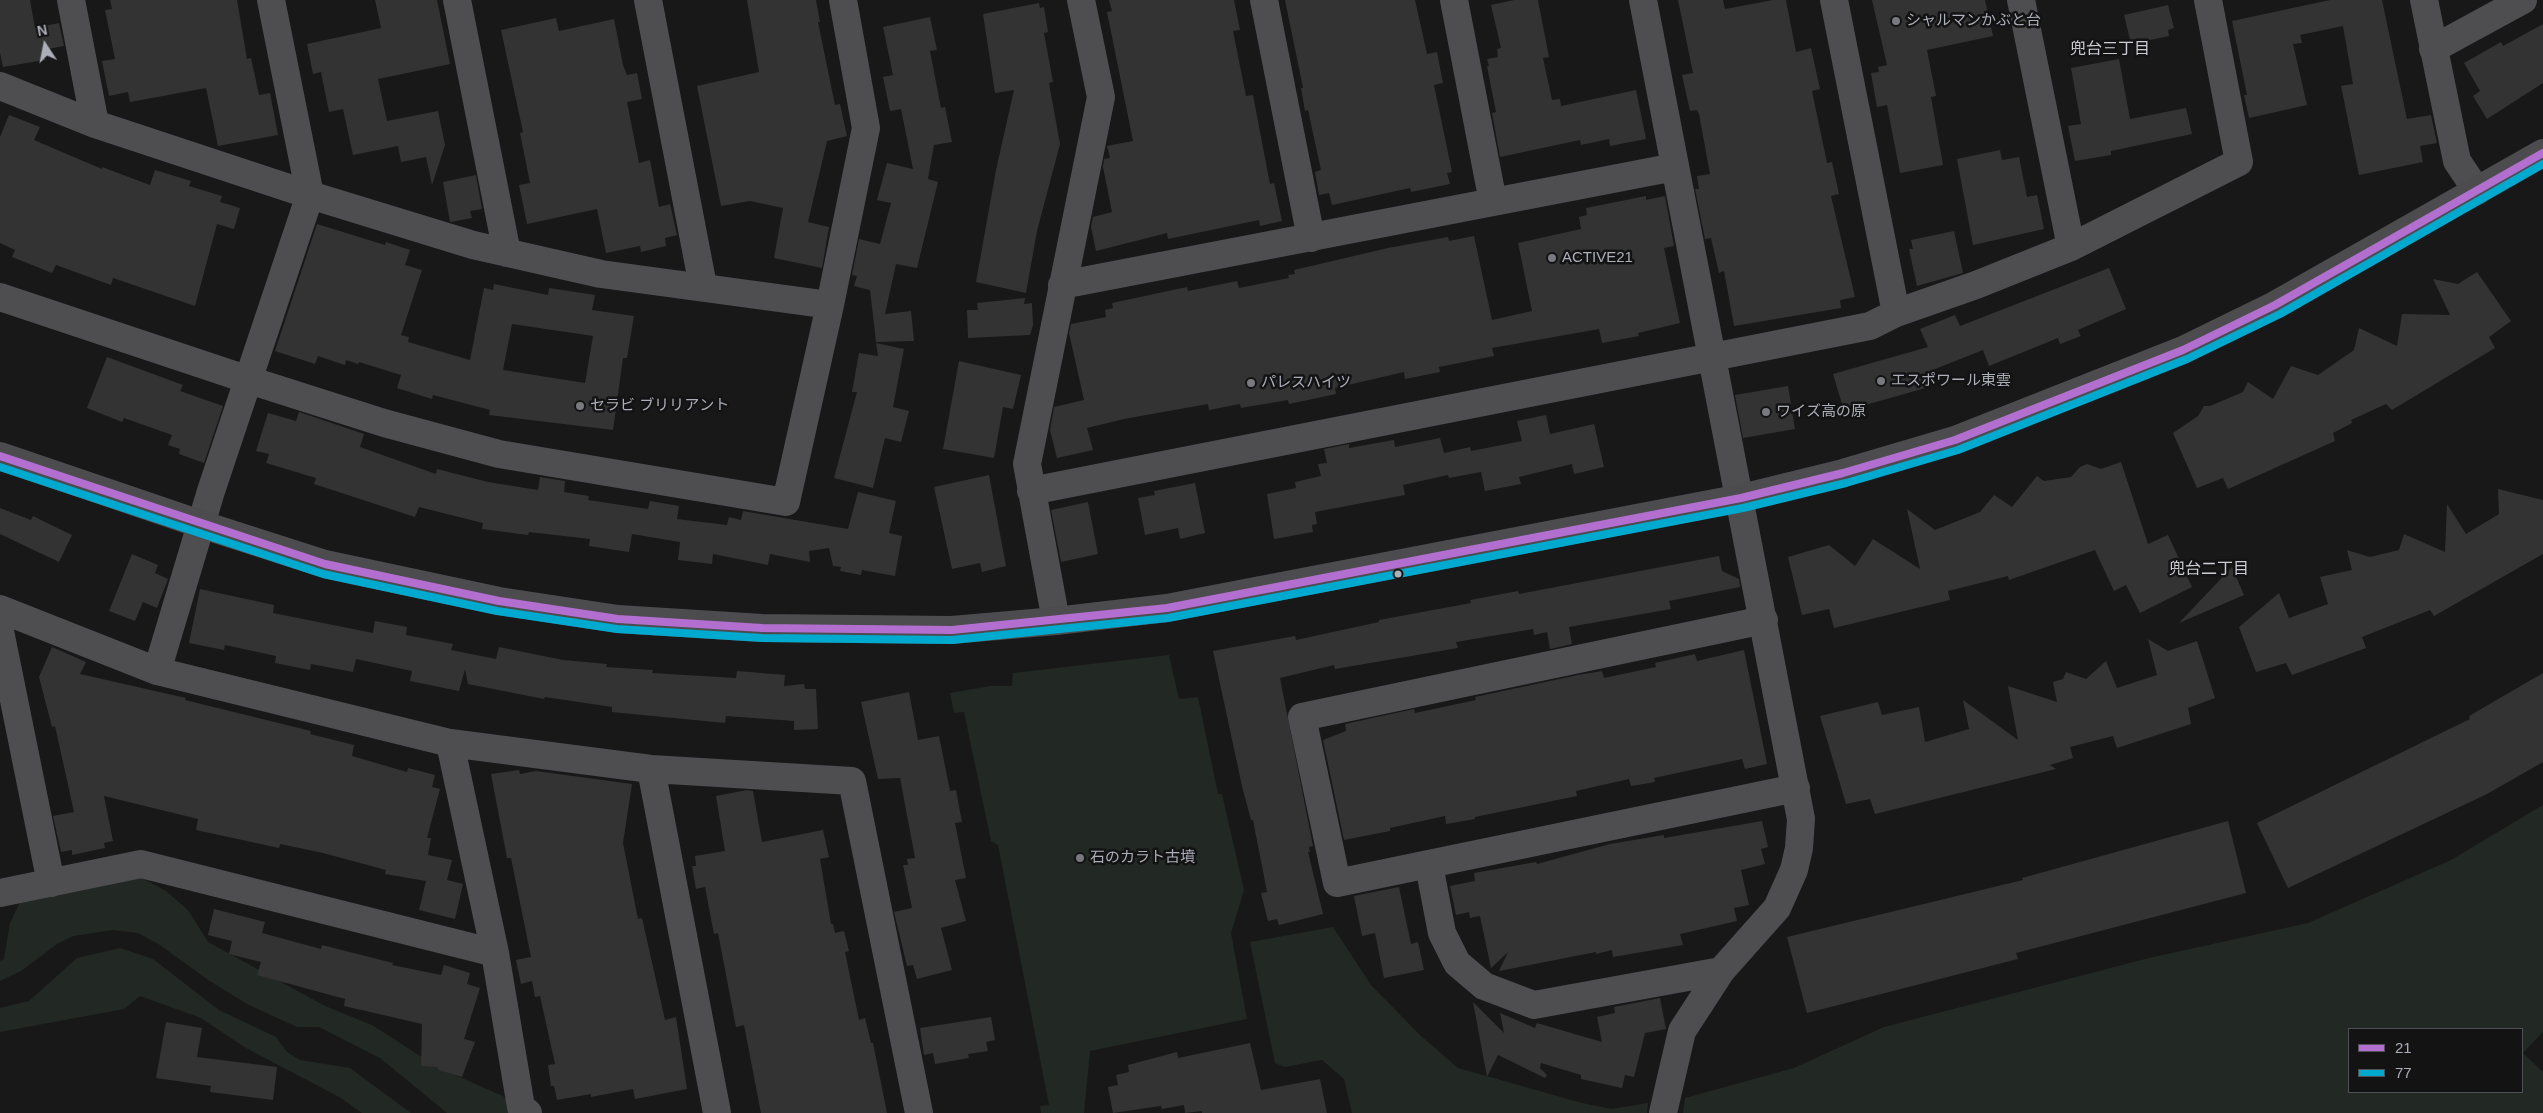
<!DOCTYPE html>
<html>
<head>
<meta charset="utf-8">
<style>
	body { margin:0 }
	#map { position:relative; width:2543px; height:1113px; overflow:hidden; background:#181819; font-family:Arial,sans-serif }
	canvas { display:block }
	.legend { position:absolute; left:2348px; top:1028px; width:175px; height:65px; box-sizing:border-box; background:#131314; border:1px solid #505156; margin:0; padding:6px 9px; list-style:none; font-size:15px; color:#acaeb8 }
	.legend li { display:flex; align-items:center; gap:10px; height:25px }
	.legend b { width:25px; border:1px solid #505156 }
	.north { position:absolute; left:20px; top:20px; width:50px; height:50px; -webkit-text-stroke:4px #131314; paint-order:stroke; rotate:349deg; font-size:14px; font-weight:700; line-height:20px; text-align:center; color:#acaeb8 }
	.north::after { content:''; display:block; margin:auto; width:18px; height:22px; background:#acaeb8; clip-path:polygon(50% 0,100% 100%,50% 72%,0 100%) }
</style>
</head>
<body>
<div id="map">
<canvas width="2543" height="1113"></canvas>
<ul class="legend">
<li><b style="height:6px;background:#b36fd0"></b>21</li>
<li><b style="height:6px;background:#00a9ce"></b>77</li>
</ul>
<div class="north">N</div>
</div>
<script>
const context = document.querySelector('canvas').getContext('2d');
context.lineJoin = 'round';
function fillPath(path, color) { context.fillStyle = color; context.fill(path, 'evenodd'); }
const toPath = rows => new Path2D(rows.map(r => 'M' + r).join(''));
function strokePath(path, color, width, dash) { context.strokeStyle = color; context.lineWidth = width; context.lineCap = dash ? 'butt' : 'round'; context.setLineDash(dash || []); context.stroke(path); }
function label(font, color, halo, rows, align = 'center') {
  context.font = font + ' Arial,"Noto Sans JP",sans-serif'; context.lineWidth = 5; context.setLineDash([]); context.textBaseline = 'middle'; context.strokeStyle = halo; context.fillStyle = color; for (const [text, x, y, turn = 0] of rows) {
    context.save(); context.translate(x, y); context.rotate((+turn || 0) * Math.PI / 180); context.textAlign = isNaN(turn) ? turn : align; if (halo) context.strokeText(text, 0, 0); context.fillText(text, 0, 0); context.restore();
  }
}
const green = toPath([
	[1169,655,1179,699,1198,697,1218,794,1222,794,1244,890,1231,933,1247,1019,1090,1051,1084,1113,1041,1113,1040,1106,1049,1105,998,845,991,841,964,712,954,713,950,693,991,686,1012,686,1013,673],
	[2543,805,2543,1032,2523,1053,2543,1072,2543,1113,1683,1113,1685,1098,1794,1068,1884,1027,2149,958,2308,923,2451,860],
	[2349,1029,2522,1029,2522,1092,2349,1092],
	[140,877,166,891,188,910,208,942,325,1006,372,1025,439,1068,503,1096,516,1113,447,1113,380,1058,319,1027,297,1027,247,1004,208,980,160,945,138,933,113,930,73,936,57,944,21,971,0,981,0,961,4,959,10,923,20,902],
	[1333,927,1371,985,1420,1035,1458,1068,1582,1103,1612,1109,1648,1103,1647,1113,1352,1113,1344,1079,1322,1060,1285,1067,1275,1063,1250,942],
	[120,948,153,959,219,1010,276,1037,287,1052,300,1060,350,1068,411,1113,362,1113,341,1098,246,1048,201,1018,140,996,124,1009,0,1032,0,1008,29,1001,77,958]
]);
const building = toPath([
	[0,0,30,0,35,28,59,23,64,46,43,50,45,60,3,67,0,53],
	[110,0,237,0,247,59,251,58,259,95,270,93,278,135,218,146,206,88,130,102,128,92,109,96,102,61,115,59,105,10,112,9],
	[375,0,437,0,450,64,378,79,387,121,438,111,445,145,432,185,426,157,401,162,398,146,353,155,343,109,329,112,321,72,313,74,307,44,381,28],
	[747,0,816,0,820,22,818,22,835,105,840,104,847,136,827,141,808,222,829,227,822,268,774,258,783,208,750,201,721,206,697,86,759,72],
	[1109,0,1234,0,1240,30,1233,31,1246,96,1253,95,1270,184,1274,183,1282,221,1260,226,1259,220,1168,239,1167,233,1096,251,1091,227,1093,217,1112,212,1103,167,1104,159,1110,158,1107,146,1133,141,1107,12,1112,11],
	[1285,0,1415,0,1427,54,1437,52,1443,83,1434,85,1452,172,1447,173,1450,184,1411,192,1410,188,1332,205,1329,193,1319,195,1315,172,1321,170,1308,110,1305,111,1301,88,1303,88],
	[1514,0,1538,0,1549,57,1543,58,1552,100,1560,99,1561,106,1636,90,1646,139,1610,146,1609,139,1581,145,1580,140,1500,157,1492,113,1496,112,1487,66,1489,66,1487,59,1498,57,1497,49,1501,48,1491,5],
	[1678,0,1723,0,1725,9,1773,0,1786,0,1796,52,1811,48,1820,89,1812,91,1827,163,1832,162,1839,194,1831,196,1855,297,1840,300,1841,308,1734,326,1724,271,1719,273,1711,238,1705,239,1695,189,1699,189,1697,176,1710,174,1699,114,1697,110,1690,111,1682,75,1693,73],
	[1872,0,1985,0,1993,36,1927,50,1936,96,1931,97,1943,165,1900,173,1887,105,1877,107,1871,73,1879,72,1878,67,1887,65],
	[2330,0,2382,0,2407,119,2431,115,2437,143,2420,146,2423,162,2359,175,2341,86,2353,84,2343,26,2300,35,2302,43,2293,44,2307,105,2249,118,2244,95,2247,95,2232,21],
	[1039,3,1040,8,1044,7,1048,32,1044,33,1053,82,1049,83,1060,144,1037,231,1026,293,976,282,996,170,1014,90,995,93,983,14],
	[2168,5,2174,28,2168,30,2169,36,2131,44,2124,15],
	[930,17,937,50,930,51,941,108,945,107,952,142,934,145,928,179,938,182,917,268,896,264,885,314,911,311,914,341,876,342,870,290,854,286,857,276,852,275,859,239,880,244,891,203,877,200,887,163,913,169,901,109,890,111,883,77,893,75,883,27],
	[556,18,559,31,614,19,623,65,627,75,637,73,642,99,627,102,639,163,650,160,659,207,670,204,677,235,665,238,666,246,641,252,640,246,606,253,597,209,527,224,519,185,530,183,520,133,523,132,501,30],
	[2543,24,2543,83,2487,119,2473,96,2480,91,2464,63,2501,42,2503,46],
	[2119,59,2130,119,2186,108,2192,134,2111,151,2111,155,2075,161,2068,126,2081,124,2071,68],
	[9,115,40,127,34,140,102,169,102,167,150,185,155,170,191,181,189,186,222,196,220,202,240,208,234,229,217,224,195,306,113,278,111,285,56,265,52,273,12,257,15,250,0,243,0,137],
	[2000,150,2002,160,2019,157,2027,197,2037,195,2044,229,1973,245,1957,159],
	[476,175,482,209,470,211,472,218,450,222,443,182],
	[1646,196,1646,200,1665,196,1674,246,1664,248,1680,323,1638,333,1639,336,1602,343,1599,329,1492,348,1494,356,1439,367,1440,372,1405,379,1404,372,1335,388,1336,394,1289,404,1288,400,1241,408,1240,404,1209,410,1208,404,1124,419,1087,428,1093,450,1057,458,1050,430,1054,407,1084,400,1069,333,1071,324,1106,317,1105,310,1113,308,1112,303,1187,287,1188,291,1237,281,1239,288,1289,278,1288,275,1295,274,1294,270,1388,248,1448,237,1449,241,1474,236,1492,320,1532,311,1518,243,1581,229,1579,217,1587,215,1586,208],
	[317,224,385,245,386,242,410,250,405,265,422,270,401,335,409,337,408,342,470,360,484,288,493,290,494,284,548,295,549,288,595,295,592,310,634,316,627,358,623,358,613,430,489,415,490,410,433,395,432,399,397,388,401,375,359,362,358,364,346,360,345,365,318,356,315,364,275,351],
	[512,324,593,336,585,383,503,370],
	[1954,231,1963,273,1917,286,1909,249,1913,249,1911,240],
	[2109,268,2126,309,2078,330,2081,336,2060,344,2058,338,1989,366,1983,350,1925,373,1929,387,1844,411,1833,374,1928,347,1920,329,1955,315,1960,326],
	[2477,272,2511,321,2489,337,2495,348,2392,410,2386,404,2351,420,2352,423,2333,433,2335,441,2228,489,2223,478,2197,488,2173,433,2198,416,2204,406,2210,406,2243,392,2248,382,2273,399,2291,366,2318,375,2354,350,2359,328,2397,346,2402,314,2450,315,2433,279,2458,284],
	[1025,298,1024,304,1032,303,1033,325,1030,335,968,338,967,310,978,310,977,303],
	[876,343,904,349,893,407,909,411,901,442,885,438,873,488,834,478,857,392,852,392,859,353,878,356],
	[107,357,183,385,180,391,223,406,204,463,179,454,180,449,168,445,172,435,124,418,122,422,87,408],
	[959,361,1021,375,1013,409,1003,407,994,458,943,449],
	[1788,386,1795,429,1743,438,1735,395],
	[299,412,364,434,360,447,436,474,437,469,488,482,538,490,540,477,565,481,564,492,589,496,588,500,648,509,650,501,679,506,677,519,727,525,729,517,741,520,743,511,848,529,858,492,896,501,889,533,902,536,895,576,862,570,861,575,840,571,841,567,833,566,829,548,809,551,810,562,770,554,768,565,713,554,712,564,678,560,680,542,632,534,629,552,589,546,590,539,529,532,528,535,482,529,483,523,419,507,415,517,314,484,316,478,266,463,269,454,256,451,268,413,296,421],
	[1546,415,1550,434,1594,424,1604,467,1574,474,1572,464,1519,477,1521,484,1485,491,1481,472,1449,478,1448,475,1403,485,1405,495,1315,512,1317,524,1312,525,1313,532,1274,539,1267,494,1296,488,1295,482,1321,476,1318,464,1327,463,1324,449,1349,444,1349,448,1394,440,1395,447,1440,438,1444,453,1470,447,1471,451,1522,441,1517,421],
	[2121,462,2148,544,2168,535,2192,587,2140,613,2126,585,2114,591,2095,550,2009,580,2008,576,1948,591,1950,600,1834,628,1829,609,1802,615,1788,557,1829,545,1855,566,1873,539,1920,569,1907,509,1935,530,1980,512,1994,495,2012,507,2037,476,2044,481,2071,477,2080,467,2087,464,2101,469],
	[989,475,1006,566,982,572,980,563,952,569,934,487],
	[1195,483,1205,533,1180,539,1178,528,1145,535,1138,498,1155,495,1154,491],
	[2498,489,2543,500,2543,554,2434,616,2430,610,2362,637,2366,648,2292,675,2286,663,2256,672,2239,627,2279,593,2289,618,2328,604,2320,577,2352,570,2347,550,2370,557,2399,550,2404,534,2445,552,2447,504,2466,534,2499,514],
	[1088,502,1098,554,1061,562,1051,510],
	[0,508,31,520,33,516,72,535,59,562,0,534],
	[132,554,158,565,155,573,168,579,157,608,143,602,135,621,109,611],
	[1719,556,1722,571,1739,579,1740,587,1669,601,1671,609,1569,627,1572,644,1550,649,1547,632,1534,635,1533,629,1456,642,1458,648,1335,669,1334,665,1280,678,1313,846,1309,847,1310,852,1308,852,1323,914,1279,925,1277,919,1268,921,1261,893,1267,892,1253,820,1251,820,1242,786,1213,651,1295,636,1296,640,1379,622,1379,620,1471,603,1470,600,1518,591,1519,594],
	[2232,567,2244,595,2179,623],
	[200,589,274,605,273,613,373,633,375,621,407,627,406,635,453,644,451,650,496,659,499,647,563,660,607,664,606,667,653,670,652,673,736,678,737,671,785,675,784,686,804,684,805,689,816,689,818,729,794,730,794,721,726,716,725,723,612,712,612,707,545,697,544,699,468,684,465,669,459,691,410,681,412,671,356,659,353,672,311,664,310,670,275,663,276,656,225,645,224,650,189,643],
	[2148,639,2168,651,2197,641,2215,698,2188,708,2191,724,2117,748,2113,736,2070,747,2073,758,2050,765,2056,769,1875,814,1870,799,1846,804,1820,716,1878,702,1882,715,1919,707,1925,742,1969,729,1963,700,2018,740,2008,686,2057,702,2053,682,2063,679,2066,672,2086,679,2106,661,2117,688,2157,675],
	[52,647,86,662,80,674,186,698,185,700,311,731,310,734,354,745,352,756,407,772,408,768,435,775,432,787,440,789,427,838,431,838,428,855,452,860,447,880,463,884,455,919,419,910,426,881,385,874,386,870,323,853,280,844,279,848,196,830,198,819,104,796,113,841,104,843,105,848,72,855,72,850,61,852,53,816,74,812,55,726,52,727,39,677],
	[1744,650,1767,764,1745,769,1742,759,1654,778,1655,782,1631,786,1629,779,1576,791,1577,796,1475,817,1475,819,1446,824,1445,816,1390,828,1390,831,1344,840,1323,740,1346,731,1345,724,1414,709,1415,713,1476,700,1475,697,1578,675,1602,671,1604,678,1656,667,1655,663,1695,654,1697,661],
	[2543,673,2543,762,2487,794,2288,888,2257,823,2470,719,2469,716],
	[909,692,918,740,939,736,950,791,956,790,962,822,955,823,966,878,955,880,966,921,941,928,952,970,917,979,913,965,907,966,894,912,912,908,903,865,908,865,907,859,915,858,900,778,878,779,861,702],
	[519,770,520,774,536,771,632,784,623,843,638,919,642,918,665,1020,676,1017,687,1089,635,1099,633,1089,591,1097,591,1094,557,1100,554,1086,551,1086,548,1065,555,1064,540,996,535,997,532,981,521,984,516,960,531,957,511,858,507,858,491,774],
	[747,790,753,791,762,842,823,830,829,857,820,859,831,924,833,924,835,933,844,931,849,951,845,952,859,1020,865,1018,871,1043,873,1043,887,1113,761,1113,744,1025,736,1027,718,933,714,934,705,887,696,889,692,866,696,866,695,856,725,851,716,796],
	[1762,821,1768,847,1761,849,1765,864,1741,870,1749,905,1734,908,1737,921,1680,934,1683,945,1613,957,1612,950,1596,954,1596,952,1499,971,1508,952,1491,968,1480,916,1470,918,1469,912,1456,915,1450,886,1475,881,1474,873,1536,862,1537,864,1610,844,1664,835,1664,838],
	[2228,821,2246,893,2016,953,2018,959,1807,1013,1787,937,2023,880,2022,878],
	[1399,887,1411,944,1418,942,1424,970,1384,978,1375,933,1362,936,1354,896],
	[214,909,265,922,262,933,321,949,322,945,393,963,392,965,441,975,444,965,470,973,467,984,480,988,464,1039,475,1042,462,1077,439,1070,437,1067,421,1066,422,1024,344,1006,345,999,257,975,261,962,229,954,232,941,208,935],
	[1660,998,1666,1029,1645,1033,1634,1077,1625,1075,1622,1088,1581,1079,1581,1075,1541,1063,1540,1068,1547,1075,1545,1078,1498,1055,1487,1077,1473,1002,1504,1033,1500,1013,1535,1028,1537,1023,1602,1042,1597,1017,1615,1013,1614,1007],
	[991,1017,995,1040,986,1042,988,1051,968,1054,969,1058,935,1064,933,1053,924,1055,920,1028],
	[166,1022,202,1028,197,1057,277,1067,273,1100,210,1092,211,1086,156,1078],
	[1250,1043,1261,1090,1320,1079,1327,1113,1202,1113,1202,1111,1185,1113,1184,1105,1162,1109,1161,1106,1113,1113,1108,1087,1118,1085,1116,1075,1129,1072,1128,1065,1177,1052,1178,1058]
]);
const minor = toPath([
	[71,0,95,124],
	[457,0,507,253],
	[648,0,703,286],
	[1264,0,1311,238],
	[1454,0,1493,202],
	[1643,0,1801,819,1799,848,1794,870,1777,908,1721,971,1682,1031,1663,1113],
	[1834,0,1896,313],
	[2021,0,2071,247],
	[2424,0,2457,161,2477,191],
	[2433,49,2523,0],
	[0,86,95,124,310,195,473,245,601,274,830,305],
	[1062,285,1675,167],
	[0,297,249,380,384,423,499,454,786,502,830,305,866,128,843,0],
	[1031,491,1870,326,1896,313,1976,285,2071,247,2239,162,2208,0],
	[0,609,157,671,450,743,651,769,852,781,919,1113],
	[1764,620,1302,717,1337,883,1796,788],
	[1056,621,1027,464,1101,97,1081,0],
	[0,631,51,883],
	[157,671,211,491,310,195,271,0],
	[450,743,495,953,521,1107,528,1113],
	[651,769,717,1113],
	[1429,865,1442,933,1457,963,1484,986,1534,1005,1721,971],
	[0,893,141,864,495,953]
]);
const secondary = toPath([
	[0,456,200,524,325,564,499,601,618,619,762,628,952,630,1056,621,1167,608,1741,498,1843,473,1955,440,2183,350,2275,305,2543,153]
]);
const bus1 = toPath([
	[0,456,325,564,499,601,618,619,762,628,952,630,1167,608,1741,498,1843,473,1955,440,2183,350,2275,305,2543,153]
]);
const bus2 = toPath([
	[0,467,323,574,497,611,617,629,762,638,952,640,1168,618,1743,508,1846,483,1958,450,2187,359,2280,314,2543,164]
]);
const markers = [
	[1896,21,5,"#787a80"],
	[1552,258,5,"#787a80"],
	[1881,381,5,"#787a80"],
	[1251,383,5,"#787a80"],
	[580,406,5,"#787a80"],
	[1766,412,5,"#787a80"],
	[1398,574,4.5,"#acaeb8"],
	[1080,858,5,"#787a80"]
];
const poiNames = [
	["シャルマンかぶと台",1906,21],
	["ACTIVE21",1562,258],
	["エスポワール東雲",1891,381],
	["パレスハイツ",1261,383],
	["セラビ ブリリアント",590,406],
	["ワイズ高の原",1776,412],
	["石のカラト古墳",1090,858]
];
const neighbourhoodNames = [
	["兜台三丁目",2110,50],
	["兜台二丁目",2209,570]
];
fillPath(green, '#222824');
fillPath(building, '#333334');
strokePath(minor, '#4e4e51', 28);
strokePath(secondary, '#4c4c4f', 28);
strokePath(bus1, '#b36fd0', 8);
strokePath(bus2, '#00a9ce', 8);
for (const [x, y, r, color] of markers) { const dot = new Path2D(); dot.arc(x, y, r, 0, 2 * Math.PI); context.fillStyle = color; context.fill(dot); strokePath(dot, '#131314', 2); }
label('15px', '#acaeb8', '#131314', poiNames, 'left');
label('16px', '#cccdd4', '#131314', neighbourhoodNames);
</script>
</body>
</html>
